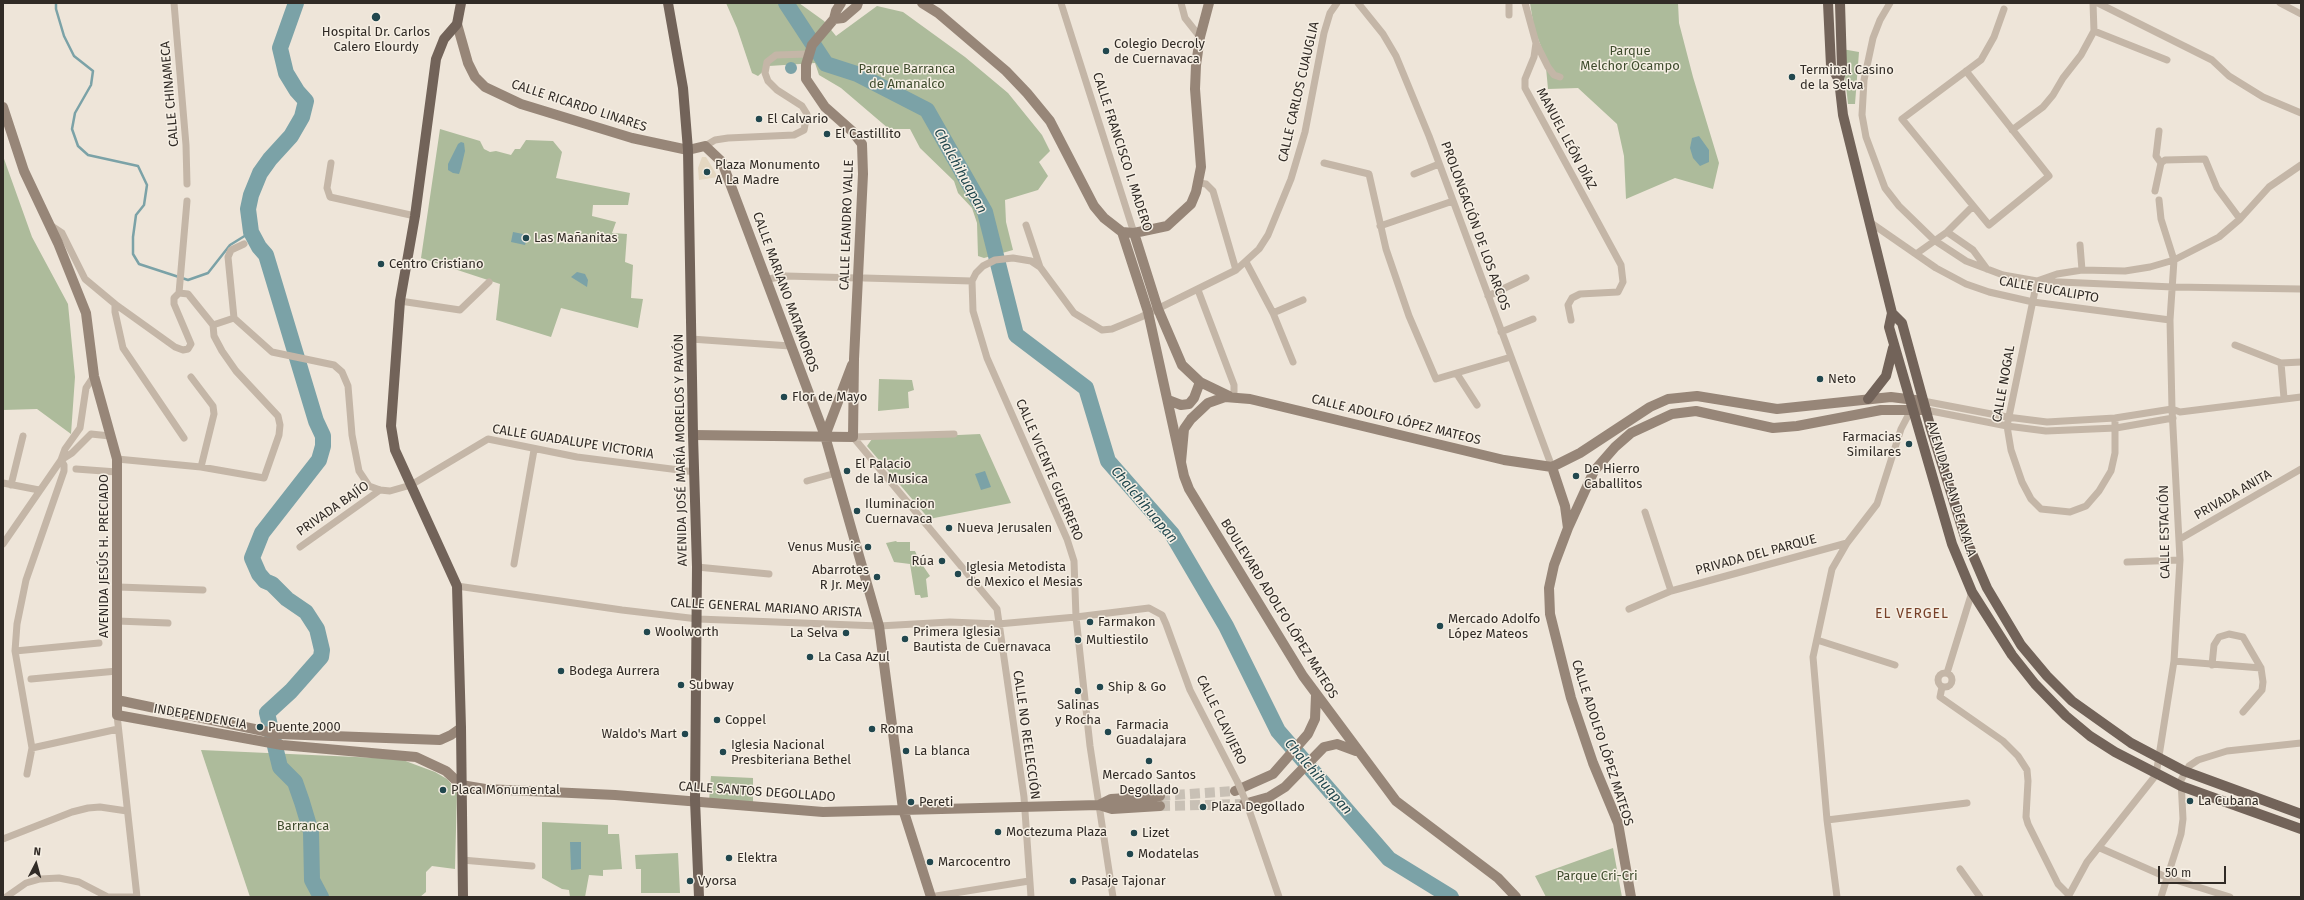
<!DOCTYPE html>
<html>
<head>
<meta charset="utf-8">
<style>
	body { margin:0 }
	#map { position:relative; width:2304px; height:900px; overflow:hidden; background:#eee5d9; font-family:"Fira Sans",sans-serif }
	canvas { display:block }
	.frame { position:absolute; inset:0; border:4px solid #312b26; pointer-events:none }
	.north { position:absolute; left:16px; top:844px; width:40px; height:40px; -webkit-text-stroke:3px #f6efe4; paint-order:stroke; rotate:6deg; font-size:11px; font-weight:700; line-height:16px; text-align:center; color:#312b26 }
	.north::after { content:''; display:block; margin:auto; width:14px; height:18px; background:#312b26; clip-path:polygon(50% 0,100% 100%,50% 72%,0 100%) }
	.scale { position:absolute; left:2158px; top:866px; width:68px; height:18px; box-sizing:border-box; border:2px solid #312b26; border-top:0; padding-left:5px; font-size:12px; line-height:14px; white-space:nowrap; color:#312b26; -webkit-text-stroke:3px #f6efe4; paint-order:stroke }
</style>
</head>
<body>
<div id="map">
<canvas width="2304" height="900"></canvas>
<div class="frame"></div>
<div class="north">N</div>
<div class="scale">50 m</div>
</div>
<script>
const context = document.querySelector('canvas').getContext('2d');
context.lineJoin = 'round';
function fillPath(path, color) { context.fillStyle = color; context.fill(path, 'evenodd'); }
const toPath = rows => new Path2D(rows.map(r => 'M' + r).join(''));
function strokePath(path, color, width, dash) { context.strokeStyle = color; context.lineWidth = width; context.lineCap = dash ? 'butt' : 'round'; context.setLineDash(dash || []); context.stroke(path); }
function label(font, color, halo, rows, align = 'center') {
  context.font = font + ' "Fira Sans",sans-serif'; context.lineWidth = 3; context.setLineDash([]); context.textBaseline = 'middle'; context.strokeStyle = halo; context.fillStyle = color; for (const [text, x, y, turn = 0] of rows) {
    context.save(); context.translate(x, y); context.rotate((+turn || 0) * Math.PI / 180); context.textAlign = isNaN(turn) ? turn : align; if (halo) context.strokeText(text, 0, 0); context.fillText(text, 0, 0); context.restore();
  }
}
const green = toPath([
	[726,3,799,3,824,21,836,36,877,6,903,12,965,57,1008,93,1042,135,1050,151,1039,162,1048,176,1038,190,1005,200,1006,222,1013,250,984,258,978,256,977,223,972,208,958,193,954,181,920,148,910,129,889,129,841,88,819,75,815,63,769,66,758,76,752,73,737,28],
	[1530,3,1678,3,1679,23,1693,77,1719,163,1713,189,1675,178,1626,199,1624,156,1617,124,1578,88,1548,89,1545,57,1534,28],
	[1842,49,1859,52,1855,104,1848,104],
	[440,129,480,141,484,149,490,152,496,151,511,155,515,149,520,149,526,140,553,141,562,152,556,178,630,193,628,205,593,205,592,216,616,222,612,233,627,234,625,262,633,265,631,298,643,299,638,328,561,308,551,337,496,320,500,284,421,258],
	[3,156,32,237,68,304,75,377,71,434,37,409,3,410],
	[879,379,912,380,914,390,908,392,909,408,878,411],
	[980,434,1011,503,929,519,867,446,872,439],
	[896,541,897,542,910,542,910,551,915,551,919,560,930,576,926,579,928,597,921,598,920,595,915,595,910,564,894,562,886,543],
	[201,750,400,759,435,772,447,779,457,790,455,869,432,866,426,872,426,892,420,897,250,897],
	[711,776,753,778,753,803,709,801],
	[542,822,608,825,608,834,619,834,622,869,603,870,603,876,589,875,585,897,570,897,569,890,562,889,542,878],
	[1613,848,1622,897,1546,897,1535,876],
	[678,853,680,893,641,893,641,869,636,869,635,855]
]);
const plaza = toPath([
	[702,157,706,157,718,177,699,180,698,168]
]);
const water = toPath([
	'785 68a6 6 0 1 1 12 0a6 6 0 1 1-12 0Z',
	[1699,136,1709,150,1709,162,1700,166,1693,158,1690,148,1692,138],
	[461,142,464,143,465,151,461,168,459,174,453,173,448,170,448,164,458,144],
	[513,232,528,235,525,245,511,242],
	[577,272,585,274,588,280,587,287,571,277],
	[985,471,991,487,981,490,975,474],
	[570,842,581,842,581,869,571,870]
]);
const stream = toPath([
	[56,3,56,9,64,36,74,56,93,71,91,85,75,113,72,129,78,146,88,155,138,166,147,185,144,205,136,215,133,237,133,254,139,264,188,280,208,273,230,245,251,232]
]);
const river = toPath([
	[296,3,280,48,286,73,297,91,306,101,302,117,291,136,270,159,260,173,251,195,248,209,251,232,259,247,266,255,316,421,323,436,323,446,319,460,262,533,252,558,259,574,265,581,272,584,287,599,306,612,317,629,322,650,321,657,291,691,267,713,280,767,295,782,302,802,311,832,312,880,321,897],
	[786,3,826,64,857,74,927,110,985,212,1016,335,1086,388,1108,461,1172,534,1226,626,1278,731,1389,859,1451,897]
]);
const secondaryTunnel = toPath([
	[1160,796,1235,791],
	[1160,806,1244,804]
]);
const street = toPath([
	[174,3,186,145,187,184],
	[1061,3,1134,233],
	[1181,3,1185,18,1200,37],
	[1358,3,1383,34,1396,56,1429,136,1552,467],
	[1525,3,1536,43,1534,57,1525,79,1525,88,1621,265,1623,282,1618,292,1580,294,1572,298,1568,305,1571,320],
	[1890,3,1880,20,1873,38,1864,80,1862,115,1866,137,1885,188,1899,206,1934,240,1966,261,2003,275,2037,281,2173,287,2301,289],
	[2098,3,2212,60,2229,76,2263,97,2301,113],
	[2280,3,2301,14],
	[1509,15,1509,3],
	[2094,31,2167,60],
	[1536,43,1548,67,1554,75,1560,77],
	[1966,71,2049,176,1989,225,1902,119,1981,60,1994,37,2004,9],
	[2012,130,2043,107,2053,95,2063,78,2081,55,2094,31,2093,3],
	[2159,131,2156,156,2161,163],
	[705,146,715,140,728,138,794,135,804,130,807,114,802,106,777,90,768,81,765,73,767,62,776,55,808,54],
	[331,163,327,188,330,197,415,216],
	[1324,163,1369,174,1386,249,1409,316,1436,379,1511,357],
	[1414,174,1439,164],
	[1199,183,1206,184,1213,191,1236,270],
	[2155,191,2161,163,2165,160,2205,159,2217,188,2240,219],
	[1871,223,1936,268,1966,284,1989,292,2033,302,2170,320],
	[50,225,62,233,85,279,115,304,175,347,183,350,188,349,191,344,174,304,174,298,179,293,188,294,213,325],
	[1026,225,1040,267],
	[1380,226,1453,201],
	[1947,232,1973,250,1987,269],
	[2080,245,2082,270],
	[1916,254,1947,232,1973,206],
	[1246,262,1273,313,1293,362],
	[864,278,972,281],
	[768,279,786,276,858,278],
	[1198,290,1234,385,1234,397],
	[179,293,187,201],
	[1488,296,1526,278],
	[400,301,460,310,489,282],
	[115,304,115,312,123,348,184,438],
	[1273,313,1303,300],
	[234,318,272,352,334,365,342,372,348,386,352,435,359,471,369,486,380,490,390,491,411,485,488,439,577,457,695,472],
	[234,318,228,257,231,250,244,244],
	[213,325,234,318],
	[1501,332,1533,319],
	[691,339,790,346],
	[2235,345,2281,363,2301,362],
	[2281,363,2284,398],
	[1457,374,1477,405],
	[191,377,213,406,214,414,201,467],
	[1923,401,2007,417,2047,422,2115,418,2172,409,2180,412,2301,397],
	[1926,410,2007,426,2046,431,2116,428,2173,418],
	[2115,418,2115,453,2111,471,2099,491,2086,506,2070,512,2041,509,2031,499,2022,482,2011,450,2007,426,2037,281,2057,274,2082,270,2125,271,2150,267,2174,260,2219,237,2240,219,2269,187,2301,165],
	[853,437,997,609,1024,797,1031,897],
	[853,437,954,434],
	[117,459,201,467,264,478,279,435,280,425,278,416,236,371,222,351,214,336,213,325],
	[61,460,72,453,91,434,110,436],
	[76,469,117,472],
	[807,481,836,473],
	[3,483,39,490],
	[11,485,23,436],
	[1645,512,1671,591],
	[2180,539,2301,469],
	[3,544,61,460,65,449,80,428,86,388,94,376],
	[300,547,380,490],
	[2127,562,2180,560],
	[514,564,534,450],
	[697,567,769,574],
	[457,586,622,610,698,619,879,626,950,622,998,624,1076,617,1149,608,1162,615,1166,624,1190,690,1238,783],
	[118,587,203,590],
	[1629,609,1671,591,1847,543],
	[117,621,168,623],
	[1817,640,1895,665],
	[15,651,99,643],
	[2174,661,2261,668],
	[2212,665,2214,645,2219,637,2229,634,2243,637,2261,668,2263,682,2262,690,2243,712],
	'1938 680a7 7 0 1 1 14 0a7 7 0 1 1-14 0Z',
	[1947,673,1972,592],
	[31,679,117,671],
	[1942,687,1940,697,2003,741,2018,756,2027,770,2028,781,2026,817,2028,824,2058,884,2069,895],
	[117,715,137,897],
	[32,748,118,729],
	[27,774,32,748,15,651,17,624,26,580,64,471,64,465,61,460],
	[1248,807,1279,897],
	[1827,820,1967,803],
	[3,839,72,812,88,808,100,807,127,811],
	[2100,848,2166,877,2230,897],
	[462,860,532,866],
	[1960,869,1980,897],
	[6,897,26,883,40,879,59,878,79,882,108,897,137,897],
	[930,897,1029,881],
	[1113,897,1090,746,1076,617,1074,561,1067,539,987,358,973,311,972,281,976,273,983,266,995,260,1013,258,1031,261,1040,267,1074,313,1102,330,1112,329,1141,317,1236,270,1259,249,1268,235,1291,179,1305,132,1324,33,1330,13,1337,3],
	[1837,897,1827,820,1813,657,1832,569,1847,543,1877,504,1901,429,1912,408],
	[2068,897,2087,862,2156,775,2174,661,2180,560,2172,409,2170,320,2174,260,2161,219,2159,200],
	[2161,897,2181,834,2183,819,2181,780,2189,766,2198,760,2227,751,2301,743]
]);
const secondary = toPath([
	[922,3,938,13,1006,71,1027,93,1050,121,1094,206,1104,218,1122,232,1134,233,1167,226,1191,204,1196,192,1201,167,1195,89,1196,65,1200,37,1209,3],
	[834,19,843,18,857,6,858,3],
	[457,24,468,63,475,77,485,87,521,104,632,138,688,150,705,146,722,162,825,436,879,626,903,809,931,897],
	[3,107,24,171,58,243,86,313,94,376,117,459,117,715,282,745,416,757,446,771,461,785,485,789,615,795,823,812,1099,805,1112,809,1160,806],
	[1122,232,1148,312,1184,476,1189,489,1303,676,1396,801,1498,878,1516,897],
	[1134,233,1158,309,1182,365,1200,382,1229,396],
	[1168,400,1181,405,1189,404,1194,398,1200,382],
	[693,435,853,437,854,359,863,174,862,144,852,131,825,107,806,79,806,65,812,45,834,19,836,11,841,3],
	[825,436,852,365],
	[1181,462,1184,429,1191,419,1208,403,1225,397,1250,399,1504,460,1552,467,1580,453,1650,407,1668,399,1697,396,1777,409,1891,397,1923,401],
	[1552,467,1565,506,1568,528],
	[117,700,278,734,440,740,451,735,461,728],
	[1235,791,1273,774,1308,734,1315,719,1316,695],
	[1244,804,1269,797,1285,787,1324,747,1337,744,1356,751],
	[1099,805,1111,799,1160,796],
	[1631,897,1618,823,1593,763,1571,698,1550,614,1549,588,1554,565,1568,528,1594,471,1615,447,1631,433,1672,414,1696,411,1773,428,1797,426,1881,410,1926,410]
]);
const primary = toPath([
	[461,3,457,24,444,39,436,59,415,216,400,301,391,426,395,450,457,586,461,728,463,897],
	[668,3,683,88,688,150,693,435,697,567,695,800,699,897],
	[1828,3,1831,66,1839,80],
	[1840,3,1842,67,1839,80,1843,115,1892,313,1889,327,1952,544,1972,592,2012,655,2035,684,2066,716,2090,736,2115,752,2181,786,2301,829],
	[1892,313,1902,323,1931,429,1965,537,1987,588,2021,645,2047,676,2072,701,2131,743,2184,771,2301,814],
	[1868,399,1886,376,1893,348]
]);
const streetBridge = toPath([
	[1238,783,1248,807]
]);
const markers = [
	[376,17,5,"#21474e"],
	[1106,51,4,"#21474e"],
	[1792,77,4,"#21474e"],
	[759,119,4,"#21474e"],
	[827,134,4,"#21474e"],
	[707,172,4,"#21474e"],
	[526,238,4,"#21474e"],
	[381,264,4,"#21474e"],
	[1820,379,4,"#21474e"],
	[784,397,4,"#21474e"],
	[1909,444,4,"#21474e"],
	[847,471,4,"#21474e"],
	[1576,476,4,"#21474e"],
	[857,511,4,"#21474e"],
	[949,528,4,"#21474e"],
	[868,547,4,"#21474e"],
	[942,561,4,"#21474e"],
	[958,574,4,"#21474e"],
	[877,577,4,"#21474e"],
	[1090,622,4,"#21474e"],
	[1440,626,4,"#21474e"],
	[647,632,4,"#21474e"],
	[846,633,4,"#21474e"],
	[905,639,4,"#21474e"],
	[1078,640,4,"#21474e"],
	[810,657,4,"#21474e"],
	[561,671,4,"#21474e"],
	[681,685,4,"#21474e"],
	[1100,687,4,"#21474e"],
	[1078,691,4,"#21474e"],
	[717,720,4,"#21474e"],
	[260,727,4,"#21474e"],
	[872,729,4,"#21474e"],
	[1108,732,4,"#21474e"],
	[685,734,4,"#21474e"],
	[906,751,4,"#21474e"],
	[723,752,4,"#21474e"],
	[1149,761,4,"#21474e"],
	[443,790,4,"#21474e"],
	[2190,801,4,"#21474e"],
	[911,802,4,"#21474e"],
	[1203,807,4,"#21474e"],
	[998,832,4,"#21474e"],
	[1134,833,4,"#21474e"],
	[1130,854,4,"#21474e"],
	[729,858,4,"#21474e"],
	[930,862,4,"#21474e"],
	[690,881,4,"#21474e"],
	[1073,881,4,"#21474e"]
];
const poiNames = [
	["Hospital Dr. Carlos",376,32,"center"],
	["Calero Elourdy",376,47,"center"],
	["Colegio Decroly",1114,44],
	["de Cuernavaca",1114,59],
	["Terminal Casino",1800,70],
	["de la Selva",1800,85],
	["El Calvario",767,119],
	["El Castillito",835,134],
	["Plaza Monumento",715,165],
	["A La Madre",715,180],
	["Las Mañanitas",534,238],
	["Centro Cristiano",389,264],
	["Neto",1828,379],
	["Flor de Mayo",792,397],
	["Farmacias",1901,437,"right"],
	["Similares",1901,452,"right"],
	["El Palacio",855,464],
	["de la Musica",855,479],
	["De Hierro",1584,469],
	["Caballitos",1584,484],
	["Iluminacion",865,504],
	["Cuernavaca",865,519],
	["Nueva Jerusalen",957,528],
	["Venus Music",860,547,"right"],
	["Rúa",934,561,"right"],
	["Iglesia Metodista",966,567],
	["de Mexico el Mesias",966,582],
	["Abarrotes",869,570,"right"],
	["R Jr. Mey",869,585,"right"],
	["Mercado Adolfo",1448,619],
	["López Mateos",1448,634],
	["Farmakon",1098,622],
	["Woolworth",655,632],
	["Primera Iglesia",913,632],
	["Bautista de Cuernavaca",913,647],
	["La Selva",838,633,"right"],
	["Multiestilo",1086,640],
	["La Casa Azul",818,657],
	["Bodega Aurrera",569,671],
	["Subway",689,685],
	["Ship & Go",1108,687],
	["Salinas",1078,705,"center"],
	["y Rocha",1078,720,"center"],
	["Coppel",725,720],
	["Farmacia",1116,725],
	["Guadalajara",1116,740],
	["Puente 2000",268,727],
	["Roma",880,729],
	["Waldo's Mart",677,734,"right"],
	["Iglesia Nacional",731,745],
	["Presbiteriana Bethel",731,760],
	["La blanca",914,751],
	["Mercado Santos",1149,775,"center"],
	["Degollado",1149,790,"center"],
	["Placa Monumental",451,790],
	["La Cubana",2198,801],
	["Pereti",919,802],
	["Plaza Degollado",1211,807],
	["Moctezuma Plaza",1006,832],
	["Lizet",1142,833],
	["Modatelas",1138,854],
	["Elektra",737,858],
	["Marcocentro",938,862],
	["Vyorsa",698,881],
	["Pasaje Tajonar",1081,881]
];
const parkNames = [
	["Parque",1630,51],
	["Melchor Ocampo",1630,66],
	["Parque Barranca",907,69],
	["de Amanalco",907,84],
	["Barranca",303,826],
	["Parque Cri-Cri",1597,876]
];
const streetNames = [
	["CALLE CARLOS CUAUGLIA",1299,92,-77],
	["CALLE CHINAMECA",170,94,-95],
	["CALLE RICARDO LINARES",579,106,18],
	["MANUEL LEÓN DÍAZ",1566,139,62],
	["CALLE FRANCISCO I. MADERO",1122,152,72],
	["CALLE LEANDRO VALLE",847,225,-88],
	["PROLONGACIÓN DE LOS ARCOS",1475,226,70],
	["CALLE EUCALIPTO",2049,290,10],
	["CALLE MARIANO MATAMOROS",785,292,70],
	["CALLE NOGAL",2004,384,-80],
	["CALLE ADOLFO LÓPEZ MATEOS",1396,420,14],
	["CALLE GUADALUPE VICTORIA",573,442,9],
	["AVENIDA JOSÉ MARÍA MORELOS Y PAVÓN",681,450,-91],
	["CALLE VICENTE GUERRERO",1049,470,67],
	["AVENIDA PLAN DE AYALA",1951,489,73],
	["PRIVADA ANITA",2233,495,-30],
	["PRIVADA BAJÍO",333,509,-35],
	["CALLE ESTACIÓN",2165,532,-91],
	["PRIVADA DEL PARQUE",1756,555,-15],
	["AVENIDA JESÚS H. PRECIADO",104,556,-90],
	["CALLE GENERAL MARIANO ARISTA",766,608,3],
	["BOULEVARD ADOLFO LÓPEZ MATEOS",1279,609,58],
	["INDEPENDENCIA",200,717,10],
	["CALLE CLAVIJERO",1221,720,64],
	["CALLE NO REELECCIÓN",1026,735,82],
	["CALLE ADOLFO LÓPEZ MATEOS",1602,743,72],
	["CALLE SANTOS DEGOLLADO",757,792,4]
];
const waterNames = [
	["Chalchihuapan",960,171,61],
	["Chalchihuapan",1144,505,50],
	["Chalchihuapan",1318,777,49]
];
const neighbourhoodNames = [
	["EL VERGEL",1912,614]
];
fillPath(green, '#adbb9b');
fillPath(plaza, '#e4d7c1');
fillPath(water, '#7ba2a7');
strokePath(stream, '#7ba2a7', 2.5);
strokePath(river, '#7ba2a7', 16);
strokePath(secondaryTunnel, '#c8c0b5', 10, [10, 5]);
strokePath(street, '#c4b6a7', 7);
strokePath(secondary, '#978678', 10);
strokePath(primary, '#726359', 10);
strokePath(streetBridge, '#c4b6a7', 7);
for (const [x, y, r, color] of markers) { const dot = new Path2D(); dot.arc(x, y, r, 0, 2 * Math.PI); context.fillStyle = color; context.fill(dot); strokePath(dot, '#f6efe4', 1.5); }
label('13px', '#312b26', '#f6efe4', poiNames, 'left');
label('13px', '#3f4c2d', '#f6efe4', parkNames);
label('13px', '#312b26', '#f6efe4', streetNames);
label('italic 14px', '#21474e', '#f6efe4', waterNames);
context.letterSpacing = '1px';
label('14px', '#774129', '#f6efe4', neighbourhoodNames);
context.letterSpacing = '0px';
</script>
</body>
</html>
